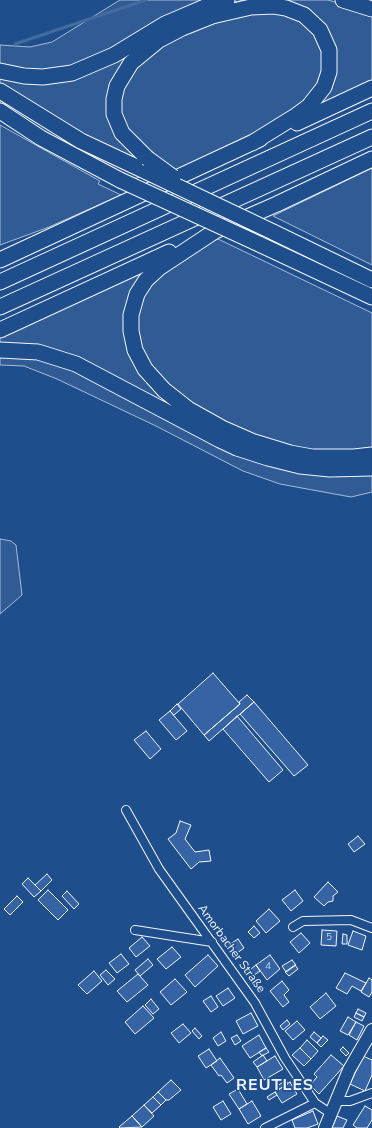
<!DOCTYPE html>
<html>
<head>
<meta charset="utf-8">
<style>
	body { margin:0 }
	canvas { display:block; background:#1f4e8c }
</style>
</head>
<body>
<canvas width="372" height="1128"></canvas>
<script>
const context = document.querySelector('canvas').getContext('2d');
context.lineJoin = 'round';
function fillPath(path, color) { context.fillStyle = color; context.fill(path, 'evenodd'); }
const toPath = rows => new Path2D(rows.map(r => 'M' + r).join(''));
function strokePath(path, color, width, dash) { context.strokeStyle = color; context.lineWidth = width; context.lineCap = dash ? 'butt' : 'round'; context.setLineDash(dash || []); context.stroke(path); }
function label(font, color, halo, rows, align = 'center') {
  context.font = font + ' "Nunito Sans",sans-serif'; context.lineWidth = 3; context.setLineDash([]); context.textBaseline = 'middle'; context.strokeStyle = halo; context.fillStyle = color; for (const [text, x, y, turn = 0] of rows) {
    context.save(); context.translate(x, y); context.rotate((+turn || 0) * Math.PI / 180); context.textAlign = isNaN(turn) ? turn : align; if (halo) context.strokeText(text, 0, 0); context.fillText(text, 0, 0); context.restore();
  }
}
const built = toPath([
	[120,0,212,0,102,58,49,73,0,66,0,45,30,47,52,42,120,0],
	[243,0,328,0,372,13,372,85,309,110,333,52,285,4,164,33,110,99,152,167,92,140,0,86,0,76,47,82,230,3,243,0],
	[272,9,313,26,326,61,316,91,283,119,176,170,127,135,117,103,135,63,195,27,272,9],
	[0,98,140,177,133,179,42,132,0,105,0,98],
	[0,125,100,181,98,184,121,195,49,227,0,245,0,125],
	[372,168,372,265,273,216,372,168],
	[257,230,372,287,372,292,251,234,257,230],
	[218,239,372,313,372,452,292,450,197,411,145,363,134,324,149,283,201,246,218,239],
	[148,265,139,286,132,356,239,444,89,366,0,346,0,334,148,265],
	[0,354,57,362,189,429,372,472,372,492,351,497,280,484,243,471,156,426,57,379,24,366,0,365,0,354],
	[0,539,11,541,16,545,22,595,0,614,0,539]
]);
const stream = toPath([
	[15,44,146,0]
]);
const building = toPath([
	[213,673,240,704,204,735,178,704,213,673],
	[247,695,254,702,209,741,204,735,240,704,239,702,247,695],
	[254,702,308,765,294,776,240,714,254,702],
	[177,704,181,709,174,715,170,711,177,704],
	[170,711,187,731,176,740,159,720,170,711],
	[237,716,283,770,269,782,223,729,237,716],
	[146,731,161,749,150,759,134,740,146,731],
	[180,821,191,825,185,839,195,852,209,850,211,861,199,862,191,869,168,839,176,833,180,821],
	[358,836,365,844,354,852,348,844,358,836],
	[47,874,52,880,41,891,35,885,47,874],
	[28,878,41,891,34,897,22,884,28,878],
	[328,882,338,892,333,896,333,901,328,902,324,906,314,897,328,882],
	[48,890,68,910,58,920,38,900,48,890],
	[295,890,303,901,291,911,282,900,295,890],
	[67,891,79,904,74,909,62,896,67,891],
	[17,896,23,902,10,915,4,909,17,896],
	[269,909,280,921,266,933,256,921,269,909],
	[254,926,260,933,254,938,248,932,254,926],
	[322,930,337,931,336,946,321,945,322,930],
	[353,931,366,936,362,950,348,945,353,931],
	[301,933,310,943,299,953,290,942,301,933],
	[343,934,347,935,347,944,342,944,343,934],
	[142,937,150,946,136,957,129,948,142,937],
	[238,939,244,948,233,956,227,946,238,939],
	[172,947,181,957,166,969,157,959,172,947],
	[121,954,129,964,117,973,109,963,121,954],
	[208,955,218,966,195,987,185,975,208,955],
	[270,955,280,969,267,980,256,965,270,955],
	[148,959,153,965,140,976,135,970,148,959],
	[292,960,296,965,286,972,282,966,292,960],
	[256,965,260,971,250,978,246,973,256,965],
	[295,965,298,969,289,976,285,972,295,965],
	[106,970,115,979,108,985,100,975,106,970],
	[94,971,102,981,87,994,78,985,94,971],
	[345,973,366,983,361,991,352,986,347,994,336,988,345,973],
	[138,974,148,985,127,1002,117,991,138,974],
	[369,978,372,980,372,992,369,997,361,992,369,978],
	[175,979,187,992,171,1005,160,992,175,979],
	[282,981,289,990,284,995,289,1002,283,1007,270,991,282,981],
	[228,988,235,998,223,1006,216,996,228,988],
	[326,993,336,1006,320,1019,310,1007,326,993],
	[211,996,218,1007,211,1012,203,1001,211,996],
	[151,999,159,1009,153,1014,145,1005,151,999],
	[143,1006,154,1018,135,1034,125,1022,143,1006],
	[358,1009,366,1013,364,1017,356,1013,358,1009],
	[251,1013,258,1026,243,1034,236,1021,251,1013],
	[356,1013,364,1017,362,1021,354,1017,356,1013],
	[348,1017,356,1022,348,1035,340,1031,348,1017],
	[287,1020,290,1024,283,1030,280,1026,287,1020],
	[297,1021,305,1030,293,1040,285,1031,297,1021],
	[356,1022,364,1026,357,1040,349,1035,356,1022],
	[183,1024,191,1033,179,1043,171,1033,183,1024],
	[195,1028,202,1036,199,1039,192,1031,195,1028],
	[221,1032,226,1041,218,1046,213,1038,221,1032],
	[314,1032,321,1038,317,1043,310,1037,314,1032],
	[237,1035,241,1041,235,1045,231,1038,237,1035],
	[259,1035,266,1048,250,1058,242,1046,259,1035],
	[323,1036,328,1040,321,1047,317,1043,323,1036],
	[307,1040,318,1051,311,1059,300,1048,307,1040],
	[343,1047,349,1053,346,1056,340,1050,343,1047],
	[266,1048,269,1052,262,1056,259,1052,266,1048],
	[300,1048,311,1059,304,1066,292,1055,300,1048],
	[209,1049,217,1061,206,1068,198,1056,209,1049],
	[263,1055,267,1061,257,1067,253,1062,263,1055],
	[331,1055,344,1066,319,1094,310,1085,317,1077,314,1074,331,1055],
	[275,1056,283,1069,264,1080,257,1067,275,1056],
	[363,1056,372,1060,372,1075,365,1091,350,1084,363,1056],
	[220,1058,234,1078,227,1083,221,1075,219,1076,211,1065,220,1058],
	[171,1080,181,1090,169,1100,166,1100,158,1092,171,1080],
	[286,1080,288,1084,278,1090,276,1087,286,1080],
	[290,1082,297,1094,282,1103,275,1092,290,1082],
	[238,1089,247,1104,239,1109,229,1094,238,1089],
	[158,1092,166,1100,161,1105,153,1097,158,1092],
	[275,1092,277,1095,269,1100,267,1097,275,1092],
	[153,1097,161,1105,152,1113,144,1105,153,1097],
	[223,1101,231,1114,221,1120,213,1107,223,1101],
	[252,1101,261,1116,248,1124,239,1109,252,1101],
	[144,1105,154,1116,142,1127,132,1116,144,1105],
	[365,1106,372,1110,372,1120,367,1128,357,1128,353,1125,365,1106],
	[313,1111,318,1124,307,1128,295,1128,292,1120,313,1111],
	[132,1116,142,1127,120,1128,119,1127,132,1116],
	[337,1116,347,1120,343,1128,332,1128,337,1116]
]);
const street = toPath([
	[126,810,159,869,255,1003,285,1058,315,1103],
	[293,927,303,921,351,920,372,928],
	[135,930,212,942],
	[335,1101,350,1101,372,1093],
	[265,1128,315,1103,330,1113]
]);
const secondary = toPath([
	[325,1128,349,1070,372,1030]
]);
const highway = toPath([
	[343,0,372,9],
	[0,71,24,76,43,77,72,73,114,55,165,24,207,6,227,0],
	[0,91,81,141,147,172],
	[0,111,41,138,120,180],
	[297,123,372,88],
	[147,158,122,133,114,114,114,99,117,86,131,63,159,40,182,28,212,16,251,7,274,6,286,8,304,15,320,30,329,50,329,72,324,87,309,106,294,117,252,143],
	[215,231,159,268,146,280,137,294,131,315,131,331,135,350,145,369,164,390,188,409,222,428,254,442,290,453,312,457,354,457,372,455],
	[213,232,277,204,372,159],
	[273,232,372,280],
	[259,244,372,297],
	[0,260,260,139],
	[0,282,372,111],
	[0,307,372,137],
	[0,330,169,252],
	[0,350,38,352,76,364,220,440,237,448,268,458,300,466,330,469,372,468]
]);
const highwayBridge = toPath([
	[147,158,173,177],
	[147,172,273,232],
	[120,180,259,244]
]);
const numberNames = [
	["5",329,938],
	["4",268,967]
];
const streetNames = [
	["Amorbacher Straße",231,949,54]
];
const districtNames = [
	["REUTLES",275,1086]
];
fillPath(built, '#305b95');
strokePath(built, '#a8bbd7', 1);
strokePath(stream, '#446ba0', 3);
fillPath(building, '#3563a3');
strokePath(building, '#f2f6ff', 1);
strokePath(street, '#f2f6ff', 10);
strokePath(secondary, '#f2f6ff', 14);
strokePath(highway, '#f2f6ff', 17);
strokePath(street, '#1f4e8c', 8);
strokePath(secondary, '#1f4e8c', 12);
strokePath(highway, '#1f4e8c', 15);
strokePath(highwayBridge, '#f2f6ff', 17, []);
strokePath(highwayBridge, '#1f4e8c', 15);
label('10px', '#c3d1e8', null, numberNames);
label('12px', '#f2f6ff', '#1f4e8c', streetNames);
context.letterSpacing = '1px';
label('bold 16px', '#f2f6ff', '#1f4e8c', districtNames);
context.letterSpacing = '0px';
</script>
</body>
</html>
